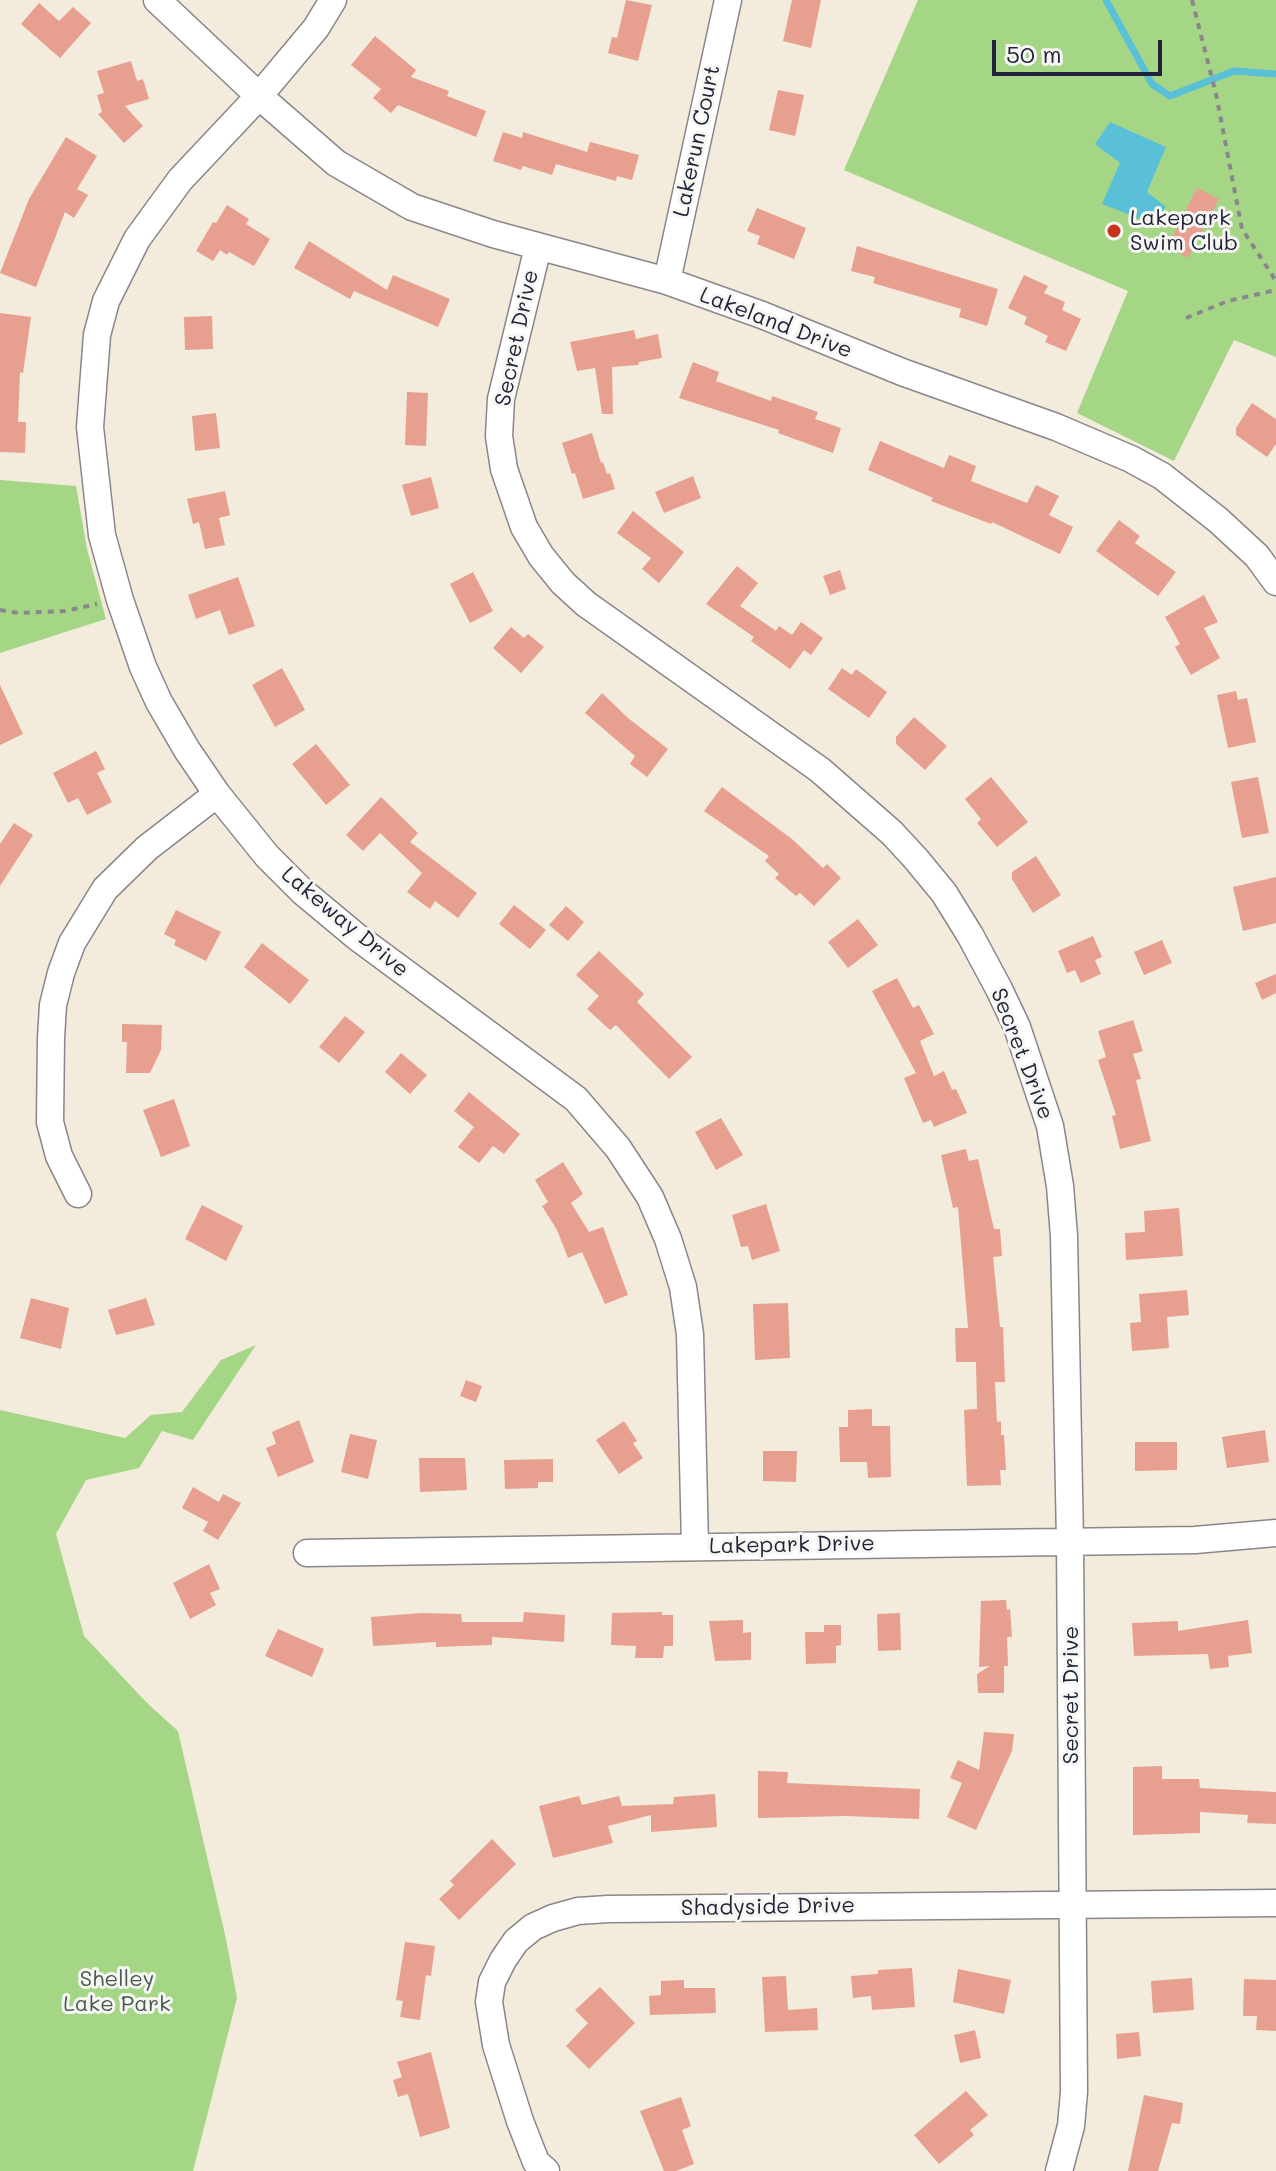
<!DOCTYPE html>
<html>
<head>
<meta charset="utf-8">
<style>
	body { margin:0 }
	#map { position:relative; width:1276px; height:2171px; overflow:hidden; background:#f3ebdb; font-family:Mali,sans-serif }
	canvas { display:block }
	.scale { position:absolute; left:992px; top:40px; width:170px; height:36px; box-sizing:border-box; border:4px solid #22223b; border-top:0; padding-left:10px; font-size:24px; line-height:28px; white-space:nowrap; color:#22223b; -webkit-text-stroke:6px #f6f6f2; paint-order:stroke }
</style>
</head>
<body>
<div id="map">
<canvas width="1276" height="2171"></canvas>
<div class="scale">50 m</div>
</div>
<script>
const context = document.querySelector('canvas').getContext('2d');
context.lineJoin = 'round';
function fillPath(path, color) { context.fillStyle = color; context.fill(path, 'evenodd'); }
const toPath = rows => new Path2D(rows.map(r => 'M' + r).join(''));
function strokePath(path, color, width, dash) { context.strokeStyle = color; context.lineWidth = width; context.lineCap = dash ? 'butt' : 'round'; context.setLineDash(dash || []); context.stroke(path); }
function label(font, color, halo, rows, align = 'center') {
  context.font = font + ' Mali,sans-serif'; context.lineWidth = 6; context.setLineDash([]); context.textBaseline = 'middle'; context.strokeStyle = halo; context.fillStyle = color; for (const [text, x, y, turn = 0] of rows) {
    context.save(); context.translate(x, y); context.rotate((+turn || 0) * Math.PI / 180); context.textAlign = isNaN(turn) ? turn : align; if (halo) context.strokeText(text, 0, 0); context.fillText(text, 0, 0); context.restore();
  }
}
const green = toPath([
	[918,0,1276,0,1276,357,1234,340,1174,461,1077,413,1128,291,844,170],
	[0,480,76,486,87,549,106,619,0,653],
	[256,1345,193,1440,162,1431,139,1468,86,1480,56,1534,84,1636,147,1703,178,1731,226,1939,237,1998,193,2171,0,2171,0,1410,125,1438,151,1415,182,1412,221,1360]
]);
const water = toPath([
	[1110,122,1166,147,1147,192,1166,207,1153,224,1102,204,1120,163,1095,144]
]);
const stream = toPath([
	[1106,0,1152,84,1170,96,1234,71,1276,74]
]);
const building = toPath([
	[626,0,652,5,638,61,608,53,612,37,617,38],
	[792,0,821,0,811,48,783,41],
	[39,3,59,21,73,7,91,23,60,58,21,24],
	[375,36,416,70,411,77,449,91,447,96,486,111,476,137,398,105,391,113,373,98,381,89,351,65],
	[131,61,137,81,143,79,149,99,125,106,143,126,124,143,98,114,102,112,97,95,104,93,97,71],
	[778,90,804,95,795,136,769,130],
	[503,132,522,138,523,132,587,152,590,142,639,155,632,180,617,176,616,181,556,164,552,175,523,166,521,170,493,161],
	[66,137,97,156,77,189,88,195,74,218,65,212,36,287,0,273,29,199],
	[1197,188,1219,199,1188,258,1167,247],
	[227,205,249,219,246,224,270,239,254,266,229,252,227,255,220,250,213,261,196,251,213,222,216,223],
	[757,208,806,228,794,259,757,244,760,236,747,231],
	[309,241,387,290,393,275,450,299,438,327,354,291,350,299,294,268],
	[857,246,998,289,987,326,959,317,961,309,873,283,875,277,851,271],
	[1024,275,1048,286,1044,293,1065,302,1062,310,1081,319,1066,351,1045,342,1048,336,1024,324,1027,317,1008,308],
	[0,313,31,317,23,373,20,372,18,422,26,422,25,453,0,452],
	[212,316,213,349,185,350,184,317],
	[634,330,636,339,658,334,662,358,639,362,638,365,612,367,613,414,602,414,595,368,577,371,570,342],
	[693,362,719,372,716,381,771,401,772,396,818,412,815,419,841,428,833,453,778,433,779,430,679,398],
	[407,392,428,393,426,446,405,445],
	[1252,403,1276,419,1276,444,1267,457,1236,435,1236,428],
	[216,413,220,448,195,451,192,416],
	[592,433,601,463,603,462,607,474,610,473,615,489,583,499,575,473,572,474,562,443],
	[880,441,944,468,949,455,976,466,971,481,1027,503,1036,485,1059,496,1049,515,1073,527,1060,554,992,522,991,524,931,501,933,498,868,470],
	[693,476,701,498,664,513,655,492],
	[431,477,439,508,411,516,402,485],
	[225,491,230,515,219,518,225,545,205,549,199,522,193,524,187,499],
	[633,511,684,552,659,583,642,569,651,558,617,533],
	[1119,520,1140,536,1135,543,1176,572,1158,596,1096,551],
	[737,566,758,583,740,606,776,631,779,626,792,635,801,622,823,638,811,655,804,650,790,669,751,641,754,637,706,604],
	[840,570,846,589,830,595,823,576],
	[473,572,493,611,470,623,450,584],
	[238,577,255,626,229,635,220,610,196,619,188,595],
	[1204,595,1218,622,1204,628,1220,658,1191,675,1175,647,1180,644,1165,617],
	[511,627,524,638,528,634,544,647,521,673,493,648],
	[282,668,305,710,275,727,252,685],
	[842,668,852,675,856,669,887,692,869,718,828,689],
	[0,685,23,734,0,745],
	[1236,691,1238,700,1247,698,1256,742,1228,748,1217,695],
	[602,693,628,718,668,749,647,777,630,764,635,756,585,713],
	[914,717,947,746,925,770,896,744,896,737],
	[316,744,350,785,326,805,292,764],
	[96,751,105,769,97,773,112,802,87,815,78,798,68,803,53,773],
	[991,777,1028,822,997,847,977,823,981,819,965,799],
	[1258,777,1269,833,1242,838,1231,782],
	[722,787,792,839,823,868,827,864,841,878,814,906,800,893,796,896,775,878,779,874,765,861,769,856,704,811],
	[381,797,418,833,410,842,477,893,458,918,435,901,430,909,407,892,422,873,380,833,363,851,346,835],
	[14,823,33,835,0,886,0,844],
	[1036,856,1061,895,1033,913,1012,879,1012,872],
	[1276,877,1276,923,1243,931,1233,887],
	[514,905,546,930,530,949,499,924],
	[566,906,584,922,568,941,549,925],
	[176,910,221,932,206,961,174,945,176,940,164,934],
	[858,919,878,945,848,968,828,942],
	[1093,936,1102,957,1095,960,1101,974,1081,983,1075,970,1067,973,1058,951],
	[1162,940,1172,963,1144,975,1134,952],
	[262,943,309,980,290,1004,244,967],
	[599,951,644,994,637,1002,692,1057,669,1079,616,1025,610,1030,587,1009,599,996,576,975],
	[1276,974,1276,993,1262,1000,1255,983],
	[897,978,913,1008,919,1005,934,1034,920,1041,934,1076,944,1071,952,1090,956,1089,967,1113,934,1127,931,1120,923,1123,904,1078,916,1073,872,991],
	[345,1016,365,1032,339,1063,319,1047],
	[1133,1020,1143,1051,1133,1054,1141,1079,1136,1080,1151,1141,1120,1149,1112,1116,1116,1115,1098,1060,1106,1057,1098,1031],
	[122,1024,162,1025,161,1050,150,1073,126,1073,127,1042,122,1042],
	[401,1053,427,1075,410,1094,385,1072],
	[469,1092,520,1134,504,1154,493,1146,479,1163,458,1147,474,1127,454,1111],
	[174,1099,190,1146,161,1157,143,1110],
	[721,1118,743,1155,716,1170,695,1132],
	[966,1149,969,1161,978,1159,994,1229,1000,1229,1002,1256,993,1257,1000,1327,1003,1327,1005,1382,995,1382,997,1422,1001,1421,1001,1435,1004,1435,1006,1470,1000,1470,1001,1485,967,1486,964,1410,977,1409,976,1362,956,1362,955,1328,968,1328,958,1207,953,1208,941,1155],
	[563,1162,583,1194,571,1203,589,1232,603,1227,628,1295,605,1304,582,1252,568,1258,557,1230,542,1206,548,1202,535,1180],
	[766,1204,780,1251,752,1260,748,1246,741,1247,732,1215],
	[202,1205,243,1226,226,1261,185,1239],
	[1179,1208,1183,1256,1126,1260,1125,1233,1145,1232,1144,1211],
	[1187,1290,1189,1315,1167,1317,1169,1348,1132,1351,1130,1323,1141,1322,1139,1294],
	[31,1298,69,1308,61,1349,20,1338],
	[146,1298,155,1325,116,1335,108,1310],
	[788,1303,790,1358,755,1360,753,1304],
	[466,1380,482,1386,476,1402,460,1396],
	[872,1409,872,1426,890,1426,891,1477,868,1478,867,1462,840,1462,839,1427,848,1427,848,1410],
	[299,1420,314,1462,278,1477,266,1448,276,1444,272,1432],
	[624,1421,637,1441,633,1443,643,1458,619,1474,596,1440],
	[1265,1430,1269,1462,1227,1468,1222,1437],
	[350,1434,377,1440,368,1479,341,1472],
	[1135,1442,1177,1442,1177,1470,1135,1471],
	[763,1451,797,1451,796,1482,763,1481],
	[419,1458,465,1458,467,1490,420,1492],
	[553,1459,553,1482,538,1482,538,1488,505,1489,504,1460],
	[193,1487,219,1502,223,1494,241,1503,218,1540,203,1531,208,1522,182,1508],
	[209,1564,220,1589,210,1593,216,1605,190,1619,173,1583],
	[1006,1600,1007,1610,1010,1609,1012,1637,1007,1637,1008,1666,1004,1666,1004,1693,978,1693,977,1674,990,1666,979,1667,981,1601],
	[524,1612,565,1615,564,1642,492,1637,492,1645,436,1647,436,1642,373,1646,371,1617,421,1613,461,1614,462,1622,523,1622],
	[662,1612,662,1615,673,1615,673,1646,664,1646,663,1658,635,1658,636,1646,611,1645,612,1613],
	[900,1613,901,1650,878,1651,877,1614],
	[743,1620,743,1633,751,1632,751,1660,715,1661,709,1621],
	[1248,1620,1252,1653,1228,1656,1229,1667,1210,1669,1208,1654,1134,1656,1132,1623,1178,1621,1178,1631],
	[824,1625,841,1625,841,1645,836,1646,836,1663,806,1664,805,1632,824,1632],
	[278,1629,324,1649,312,1677,265,1656],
	[984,1732,1014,1734,1012,1751,976,1830,947,1817,962,1783,950,1778,958,1760,979,1770],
	[1162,1766,1162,1779,1199,1779,1200,1788,1276,1792,1276,1824,1247,1823,1248,1815,1200,1812,1200,1833,1133,1835,1133,1767],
	[758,1771,788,1772,787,1783,920,1789,919,1819,847,1816,758,1818],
	[715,1794,717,1827,651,1832,651,1815,608,1826,613,1843,553,1858,539,1806,579,1796,582,1805,619,1796,622,1806,673,1804,674,1797],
	[492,1839,516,1864,459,1920,439,1899,454,1885,450,1881],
	[405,1942,435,1946,431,1976,426,1975,420,2020,400,2017,403,2001,396,2000],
	[912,1968,915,2007,872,2010,871,1996,853,1998,851,1976,878,1974,878,1970],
	[958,1969,1011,1980,1004,2014,953,2002],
	[786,1976,788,2010,817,2008,818,2030,765,2032,762,1977],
	[1192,1978,1194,2010,1153,2013,1151,1981],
	[1244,1979,1276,1980,1276,2031,1256,2030,1257,2016,1243,2016],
	[684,1980,684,1988,715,1988,716,2013,650,2015,649,1996,661,1995,661,1981],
	[600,1987,635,2023,589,2069,566,2046,588,2023,575,2010],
	[975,2030,981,2058,960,2063,954,2035],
	[1139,2032,1141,2056,1117,2059,1116,2034],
	[431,2052,450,2128,420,2137,408,2094,398,2097,393,2080,402,2077,397,2062],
	[966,2091,988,2115,970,2130,974,2135,939,2164,914,2135],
	[1144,2095,1183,2103,1180,2124,1172,2123,1158,2171,1128,2171],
	[681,2097,691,2126,682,2130,694,2164,676,2171,664,2171,640,2111]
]);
const path = toPath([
	[1192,0,1216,94,1242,229,1276,281],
	[1186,318,1228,301,1276,290],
	[0,610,19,613,65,611,97,604]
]);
const minor = toPath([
	[157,0,259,96,316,28,333,0],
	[538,247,501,399,499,436,504,469,524,527,541,556,563,583,586,604,820,770,892,833,916,859,944,893,970,935,999,989,1017,1027,1050,1126,1060,1186,1064,1236,1070,1542,1074,2092,1071,2126,1059,2171],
	[667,281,728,0],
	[78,1194,59,1156,50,1122,51,1038,53,1005,61,973,72,943,105,889,147,848,217,794],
	[695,1546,690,1334,683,1287,668,1239,650,1197,618,1148,576,1099,357,937,303,892,267,856,217,794,187,750,159,702,143,667,120,600,102,535,90,427,97,335,106,301,137,239,180,180,259,96,336,163,412,207,493,234,667,281,762,315,902,372,1056,427,1131,459,1162,476,1218,520,1257,556,1276,582],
	[307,1553,1195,1540,1276,1533],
	[546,2171,536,2162,520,2121,496,2045,489,2002,492,1982,503,1960,516,1941,533,1927,553,1918,578,1911,608,1909,1276,1903]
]);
const markers = [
	[1114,231,8,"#c8321e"]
];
const streetNames = [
	["Lakerun Court",697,141,-78],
	["Lakeland Drive",776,323,21],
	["Secret Drive",517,338,-78],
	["Lakeway Drive",345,922,40],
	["Secret Drive",1022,1054,69],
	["Lakepark Drive",792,1545,-1],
	["Secret Drive",1071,1695,-90],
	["Shadyside Drive",768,1907,-1]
];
const poiNames = [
	["Lakepark",1130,218],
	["Swim Club",1130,243]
];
const parkNames = [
	["Shelley",117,1979],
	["Lake Park",117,2004]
];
fillPath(green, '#a4d686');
fillPath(water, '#5ac0d8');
strokePath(stream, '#5ac0d8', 7);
fillPath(building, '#e7a090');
strokePath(minor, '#8a868b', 29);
strokePath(path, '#8a868b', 4, [6, 6]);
strokePath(minor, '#fff', 26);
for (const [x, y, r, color] of markers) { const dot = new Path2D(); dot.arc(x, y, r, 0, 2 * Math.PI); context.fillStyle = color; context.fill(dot); strokePath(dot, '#f6f6f2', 3); }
label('22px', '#22223b', '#f6f6f2', streetNames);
label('22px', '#22223b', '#f6f6f2', poiNames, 'left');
label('22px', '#495852', '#f6f6f2', parkNames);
</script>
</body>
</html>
